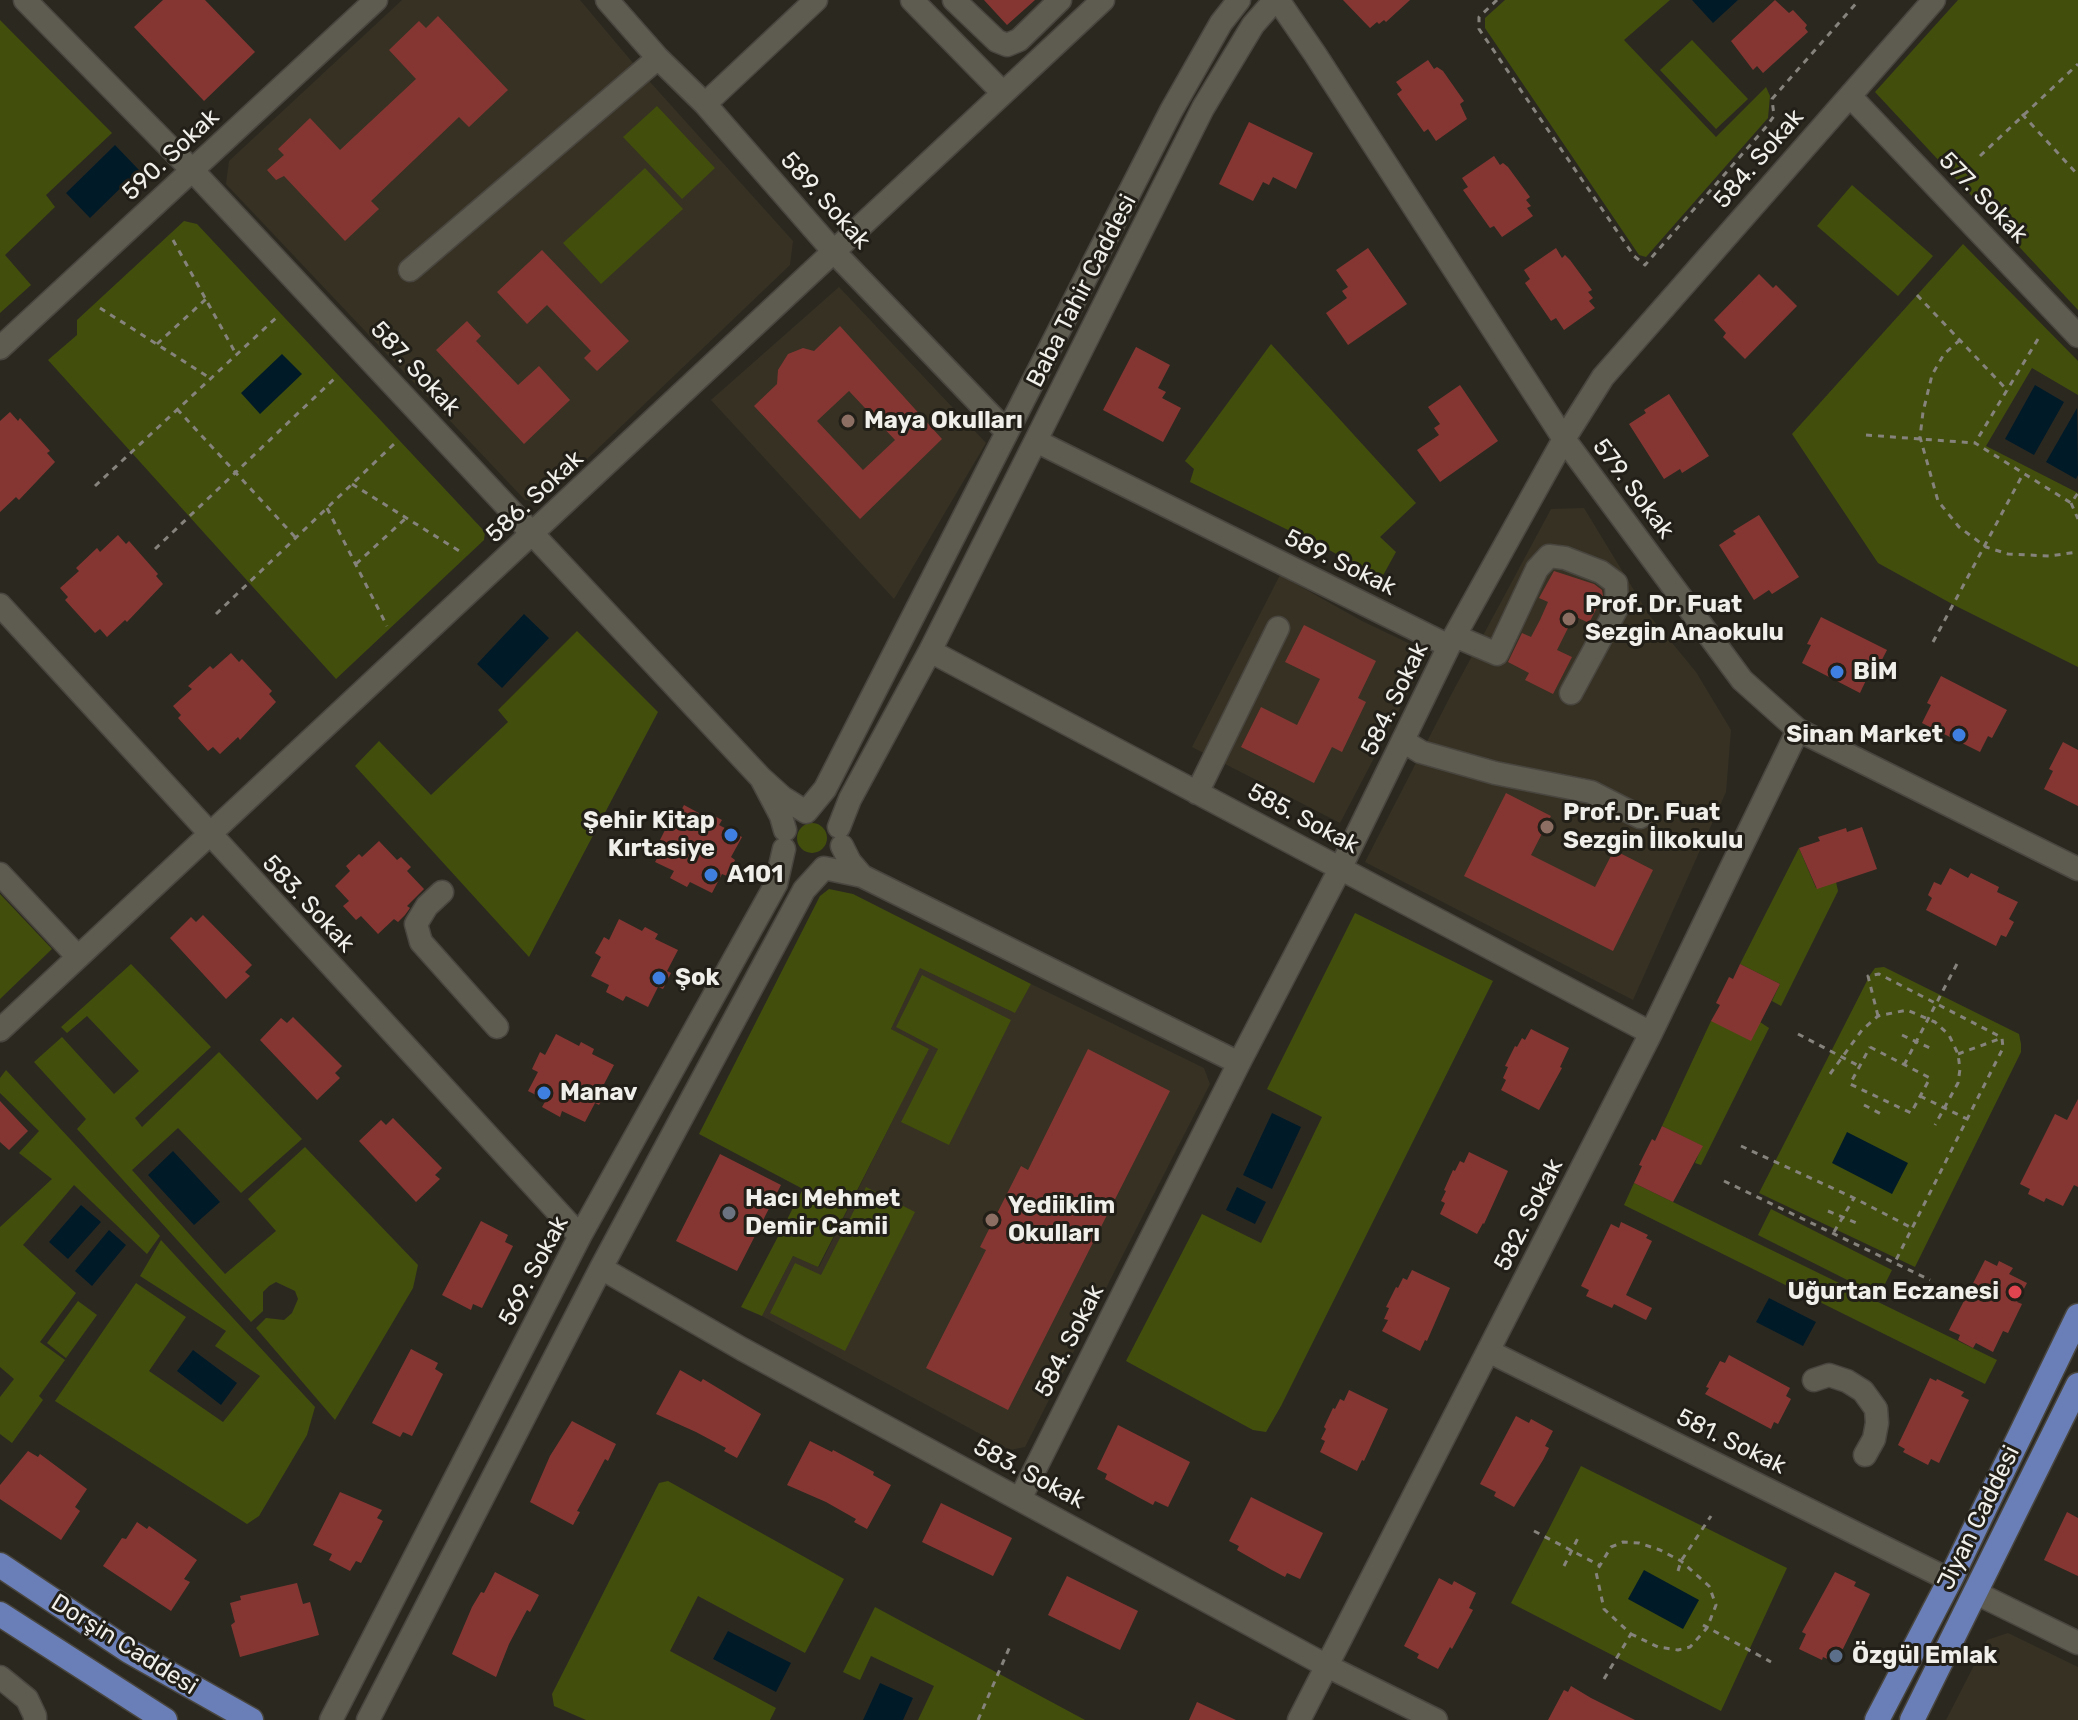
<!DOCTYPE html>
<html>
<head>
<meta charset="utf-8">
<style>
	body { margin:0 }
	canvas { display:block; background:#2b2820 }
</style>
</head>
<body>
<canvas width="2078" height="1720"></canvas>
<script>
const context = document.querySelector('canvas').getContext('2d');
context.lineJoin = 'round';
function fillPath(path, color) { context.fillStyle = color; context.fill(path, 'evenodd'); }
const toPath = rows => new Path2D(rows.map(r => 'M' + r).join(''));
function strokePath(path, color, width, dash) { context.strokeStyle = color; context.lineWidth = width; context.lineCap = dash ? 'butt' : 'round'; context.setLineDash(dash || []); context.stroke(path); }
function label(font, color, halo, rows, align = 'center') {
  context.font = font + ' Rubik,sans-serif'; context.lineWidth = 6; context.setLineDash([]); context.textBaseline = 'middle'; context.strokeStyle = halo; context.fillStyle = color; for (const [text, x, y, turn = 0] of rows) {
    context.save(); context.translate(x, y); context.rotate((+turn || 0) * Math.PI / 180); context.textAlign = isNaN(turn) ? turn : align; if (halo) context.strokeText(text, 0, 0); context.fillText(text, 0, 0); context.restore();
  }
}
const built = toPath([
	[402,0,580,0,633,63,793,241,790,265,542,502,525,500,226,184,229,161],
	[839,287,986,443,894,599,711,400],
	[1584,508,1649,615,1696,672,1731,730,1726,792,1633,1000,1365,862,1451,695,1551,509],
	[1280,575,1362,621,1429,653,1340,823,1192,747],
	[920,967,1015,1012,1031,984,1204,1068,1210,1084,1025,1447,1010,1450,762,1316,793,1256,819,1267,928,1050,891,1029],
	[2008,1633,2078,1667,2078,1720,1946,1720,1987,1640]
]);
const green = toPath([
	[1505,0,1670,0,1624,40,1716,137,1766,87,1770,96,1768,118,1646,257,1639,255,1485,28,1485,18],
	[1958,0,2078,0,2078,310,1875,92],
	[0,20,112,133,46,195,55,207,5,255,31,285,0,313],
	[1692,40,1748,99,1716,129,1660,70],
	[657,106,715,168,682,199,623,137],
	[645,168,683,209,601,284,563,243],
	[1852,185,1933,256,1898,296,1817,226],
	[184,221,197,224,485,532,484,540,336,679,48,360,77,335,77,320],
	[1963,244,2078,361,2078,395,2032,368,1986,446,2078,493,2078,667,1954,605,1878,563,1792,434],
	[1271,344,1416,503,1380,537,1396,552,1381,579,1331,551,1190,482,1194,469,1185,461],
	[577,631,658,712,529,957,355,766,379,741,431,795,508,722,498,710],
	'797 838a15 15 0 1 1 30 0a15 15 0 1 1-30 0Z',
	[1799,848,1816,888,1836,882,1838,891,1781,1006,1772,1001,1780,984,1740,964],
	[829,889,853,894,1031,984,1015,1013,920,968,891,1029,929,1049,818,1267,793,1256,762,1316,741,1307,803,1189,699,1134,820,896],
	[0,894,52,949,0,999],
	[1355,913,1493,981,1281,1406,1266,1432,1253,1430,1126,1361,1202,1214,1261,1243,1322,1117,1267,1089],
	[131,964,211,1047,135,1118,142,1127,219,1052,302,1139,241,1193,178,1128,132,1170,225,1274,276,1231,248,1199,305,1147,418,1265,413,1288,335,1420,256,1328,266,1318,284,1320,292,1313,298,1299,295,1291,276,1282,269,1286,263,1292,263,1311,251,1322,77,1129,86,1119,34,1062,62,1037,114,1094,139,1071,87,1016,67,1033,61,1027],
	[1884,967,2019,1034,2021,1044,2021,1052,1915,1267,1759,1193,1870,975,1875,968],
	[922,975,1011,1020,949,1145,901,1122,938,1049,896,1027],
	[1711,1021,1760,1022,1769,1028,1701,1165,1695,1163,1702,1146,1662,1126],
	[6,1070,160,1236,147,1254,74,1185,23,1245,76,1293,40,1342,65,1360,39,1396,43,1400,12,1443,0,1434,0,1397,14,1379,0,1367,0,1227,52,1179,19,1153,39,1131,0,1093,0,1078],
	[1634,1183,1997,1360,1985,1384,1624,1205],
	[866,1187,915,1212,845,1351,770,1313,795,1263,821,1275],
	[1771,1209,1892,1270,1879,1296,1758,1235],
	[161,1240,315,1407,307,1435,259,1516,247,1524,55,1401,136,1283,186,1317,149,1371,223,1422,260,1376,215,1346,226,1331,140,1276],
	[78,1301,97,1315,66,1358,47,1343],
	[1581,1466,1787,1568,1721,1711,1511,1603],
	[668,1481,844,1579,805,1653,698,1596,670,1651,776,1708,770,1720,586,1720,554,1706,552,1694,659,1483],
	[875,1607,1085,1720,918,1720,934,1686,871,1656,860,1680,843,1672]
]);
const water = toPath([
	[1692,0,1738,0,1713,23],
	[115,145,139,170,90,218,66,193],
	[282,354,302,374,260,414,241,393],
	[2035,385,2064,402,2034,455,2005,439],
	[2077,408,2078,475,2076,479,2046,462],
	[524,614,549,638,502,688,477,664],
	[1272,1113,1301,1127,1272,1189,1243,1175],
	[1847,1132,1908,1163,1892,1194,1832,1163],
	[173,1151,220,1202,194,1225,148,1175],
	[1237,1187,1266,1202,1255,1224,1226,1210],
	[81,1205,101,1222,68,1259,49,1242],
	[109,1230,126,1245,92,1286,75,1271],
	[1769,1298,1816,1322,1803,1346,1756,1322],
	[193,1350,237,1383,221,1405,177,1371],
	[1644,1570,1699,1600,1683,1629,1628,1599],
	[728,1631,791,1663,776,1692,713,1659],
	[880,1683,913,1698,903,1720,863,1720]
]);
const building = toPath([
	[163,0,205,0,255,52,204,101,134,27],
	[984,0,1035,0,1007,25],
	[1343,0,1410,0,1386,22,1384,20,1379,24,1377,22,1370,28],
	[1775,0,1789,13,1793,10,1807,25,1805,28,1808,32,1763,73,1757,66,1753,70,1731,41],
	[438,16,508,90,469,127,459,117,371,201,379,209,345,241,284,176,276,180,267,170,284,155,278,149,310,118,340,150,416,79,389,50,419,21,426,28],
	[1428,60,1434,69,1437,67,1443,71,1464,101,1460,104,1467,119,1436,141,1428,129,1424,132,1397,94,1402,90,1396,82],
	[1249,122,1313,153,1296,189,1273,177,1269,185,1263,182,1253,201,1219,184],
	[1494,156,1500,165,1503,163,1508,167,1530,197,1526,200,1531,206,1527,208,1533,216,1502,237,1494,226,1490,228,1463,190,1468,187,1462,178],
	[1368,248,1407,304,1348,345,1326,313,1347,298,1342,291,1348,287,1336,270],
	[1556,248,1562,258,1565,255,1570,260,1592,290,1588,292,1593,298,1589,301,1595,308,1564,330,1556,318,1551,321,1525,283,1530,279,1524,270],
	[542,250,629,341,597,371,584,358,591,351,547,305,527,324,497,292],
	[1759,274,1773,288,1776,285,1797,306,1745,359,1723,337,1726,333,1714,320],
	[467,321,481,336,476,341,518,385,539,366,570,400,524,444,436,350],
	[840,326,942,439,860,519,754,406,777,384,778,370,788,354,803,348,814,351],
	[849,391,895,440,863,470,817,421],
	[1136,347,1170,365,1158,388,1166,392,1162,398,1181,408,1163,442,1103,410],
	[1460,385,1498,441,1440,482,1417,450,1439,435,1434,428,1440,424,1428,407],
	[1669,394,1709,456,1682,473,1680,469,1664,479,1629,424,1646,413,1644,410],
	[10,412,18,421,20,418,50,451,47,453,55,462,19,500,16,497,0,512,0,421],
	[1759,515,1799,577,1772,594,1769,590,1754,600,1719,545,1736,534,1733,531],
	[118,535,126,544,129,541,158,574,156,576,163,584,127,622,125,620,107,637,100,629,95,633,65,600,68,597,60,588,79,571,76,568,97,548,100,552],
	[1554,571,1594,584,1602,590,1603,596,1589,623,1574,616,1557,650,1572,657,1553,694,1525,680,1529,673,1508,662,1522,633,1531,637,1540,620,1548,602,1539,598],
	[1821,617,1887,650,1872,679,1868,676,1860,693,1802,663,1811,645,1807,644],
	[1304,625,1376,661,1358,698,1366,702,1342,752,1332,747,1314,783,1241,747,1261,707,1297,725,1320,679,1285,662],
	[231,653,239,662,242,659,272,691,269,694,276,702,240,740,238,737,220,754,213,747,208,751,178,718,181,715,173,706,192,689,188,686,210,666,213,669],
	[1941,676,2007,710,1992,738,1988,736,1980,752,1922,723,1931,705,1927,703],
	[2063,742,2078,750,2078,806,2044,789,2053,771,2049,769],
	[1506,793,1551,816,1531,855,1595,887,1614,850,1653,870,1613,951,1464,876],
	[684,805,706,817,709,813,722,820,719,825,742,837,731,857,735,860,727,876,722,874,712,893,690,882,687,887,670,878,674,871,655,862,666,843,660,840,668,824,673,826],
	[1862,827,1877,869,1817,889,1799,848,1820,841,1818,837,1846,828,1847,832],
	[379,841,397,860,401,857,411,867,407,871,424,889,407,906,410,908,405,915,398,922,394,919,378,934,361,916,356,920,343,906,349,901,335,886,350,871,346,866,359,854,362,857],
	[1950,868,1968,878,1971,873,1999,887,1997,892,2018,902,2009,919,2014,922,2006,937,2001,935,1996,946,1926,910,1932,898,1928,895,1934,882,1941,885],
	[203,915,252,965,245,972,250,976,226,999,170,938,191,917,196,922],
	[619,919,642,931,645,927,658,934,655,939,678,950,667,971,671,973,663,989,658,987,648,1007,626,996,623,1001,606,992,609,985,591,976,601,957,595,953,604,937,609,940],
	[1740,964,1780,984,1751,1041,1711,1021,1720,1005,1716,1003,1729,977,1733,979],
	[293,1017,342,1066,335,1073,340,1078,317,1100,260,1040,281,1018,287,1023],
	[1531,1029,1569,1048,1560,1067,1562,1068,1539,1110,1501,1090,1506,1080,1503,1078,1508,1067,1505,1066,1515,1046,1517,1047,1522,1038,1525,1040],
	[556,1034,579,1046,581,1042,594,1049,592,1054,614,1065,603,1086,608,1088,599,1105,595,1103,585,1122,562,1111,560,1117,542,1107,546,1100,528,1091,538,1072,532,1069,540,1052,545,1055],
	[1088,1049,1170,1091,1008,1410,926,1368,986,1250,980,1247,1021,1166,1028,1170],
	[2078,1099,2078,1187,2074,1185,2063,1206,2046,1198,2044,1202,2028,1194,2030,1189,2020,1184,2055,1114,2067,1120],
	[0,1101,28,1131,9,1150,0,1142],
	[393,1118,442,1168,435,1175,440,1179,416,1202,359,1141,381,1120,386,1125],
	[1662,1126,1703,1146,1673,1202,1634,1183,1642,1166,1639,1165,1652,1139,1655,1141],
	[1469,1152,1508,1171,1484,1224,1483,1223,1477,1234,1440,1214,1445,1203,1441,1201,1446,1191,1444,1190,1453,1170,1455,1171,1460,1161,1464,1163],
	[720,1154,781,1185,737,1271,676,1241],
	[481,1221,508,1235,505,1242,513,1246,482,1308,473,1304,471,1310,442,1295],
	[1621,1222,1648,1235,1646,1238,1652,1241,1626,1295,1652,1308,1646,1320,1614,1304,1612,1308,1586,1296,1589,1290,1581,1286,1611,1224,1619,1228],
	[1985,1260,1997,1266,1999,1261,2013,1268,2009,1274,2027,1283,2017,1302,2022,1304,2008,1333,2003,1331,1993,1352,1976,1343,1973,1348,1958,1340,1960,1335,1949,1330],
	[1412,1270,1450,1288,1427,1341,1425,1340,1420,1351,1382,1331,1388,1320,1384,1319,1389,1308,1386,1307,1396,1287,1398,1288,1403,1278,1407,1280],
	[411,1349,438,1363,435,1369,443,1374,412,1436,403,1432,400,1437,372,1423],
	[1729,1355,1790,1388,1786,1396,1791,1399,1778,1424,1774,1422,1771,1429,1705,1394,1709,1388,1706,1387,1720,1361,1725,1363],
	[680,1370,701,1382,703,1379,761,1414,737,1458,724,1451,726,1448,696,1432,656,1414],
	[1930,1378,1936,1381,1937,1379,1964,1392,1961,1396,1969,1400,1939,1463,1931,1459,1928,1465,1903,1452,1905,1449,1898,1445],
	[1349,1390,1388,1409,1364,1461,1362,1460,1357,1471,1320,1452,1325,1441,1321,1439,1326,1429,1324,1427,1333,1408,1335,1409,1340,1399,1344,1401],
	[1516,1416,1529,1423,1531,1419,1553,1431,1545,1446,1549,1448,1543,1460,1514,1507,1494,1496,1496,1492,1480,1484],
	[572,1421,616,1444,608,1461,605,1459,587,1493,577,1511,580,1512,573,1525,530,1502,550,1456],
	[1118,1425,1190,1462,1168,1507,1155,1501,1153,1505,1138,1497,1105,1479,1107,1474,1097,1469],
	[810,1441,832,1452,833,1450,874,1472,873,1475,891,1485,867,1529,854,1522,856,1519,826,1502,787,1485],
	[28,1451,38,1457,40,1454,87,1489,75,1507,80,1511,61,1540,0,1499,0,1485],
	[340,1492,382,1510,377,1518,383,1521,361,1563,356,1561,350,1571,329,1560,332,1554,313,1545],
	[1251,1497,1323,1533,1300,1579,1287,1573,1285,1577,1270,1569,1237,1550,1239,1546,1229,1541],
	[941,1503,1012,1538,993,1576,922,1542],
	[2067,1512,2078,1518,2078,1576,2044,1560],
	[137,1522,147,1529,149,1526,197,1560,184,1579,190,1582,171,1611,103,1566,122,1538,126,1539],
	[495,1572,539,1595,530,1612,527,1610,509,1644,496,1677,452,1654,472,1607,481,1592,484,1593],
	[1835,1572,1856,1582,1854,1586,1870,1594,1836,1663,1823,1657,1822,1660,1799,1649,1806,1634,1802,1632],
	[1067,1576,1138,1611,1120,1650,1048,1615],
	[1439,1578,1452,1585,1454,1581,1476,1593,1469,1608,1473,1610,1452,1649,1450,1647,1438,1669,1417,1658,1419,1654,1404,1646],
	[297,1583,303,1604,310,1602,319,1635,240,1657,231,1625,235,1622,230,1603,241,1600,240,1596],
	[1571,1686,1591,1698,1635,1720,1548,1720,1564,1690,1568,1692],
	[1197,1702,1236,1720,1189,1720]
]);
const path = toPath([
	[1497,0,1479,17,1479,29,1634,256,1645,265,1766,127,1774,116,1772,99,1859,0],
	[2022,114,2078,175],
	[1980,156,2078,64],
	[173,240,236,354],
	[1917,295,2008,391],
	[100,308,210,378],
	[2038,339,1975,443,2071,503,2078,493],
	[1960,340,1944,354,1932,375,1923,412,1920,437,1938,501,1959,527,1986,547,2008,554,2049,556,2078,552],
	[157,344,206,299],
	[177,409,296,538],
	[1866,435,1975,443],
	[352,484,464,554],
	[95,486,277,317],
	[2071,503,2078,519],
	[327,508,387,626],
	[155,549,334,379],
	[356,564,406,518],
	[216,614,394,444],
	[1933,642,2023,474],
	[1878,1016,1868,976,1879,974,1997,1035,2002,1038,2003,1048,1895,1262],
	[1798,1034,1859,1066],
	[1902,1035,1934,1050],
	[1870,1047,1930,1078,1911,1113,1850,1084,1870,1047],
	[1958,1054,2002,1038],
	[1904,1065,1959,960],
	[1830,1074,1862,1030,1878,1016,1907,1010,1935,1022,1949,1035,1958,1054,1960,1069,1958,1083,1935,1125],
	[1920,1096,1967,1119],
	[1864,1105,1885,1116],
	[1741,1146,1854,1198,1912,1228],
	[1724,1181,1930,1280],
	[1828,1211,1859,1224],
	[1834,1232,1854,1198],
	[1534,1531,1599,1565],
	[1564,1566,1579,1536],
	[1678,1571,1681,1561,1711,1516],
	[1703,1625,1771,1662],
	[1604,1679,1631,1634,1604,1609,1596,1572,1611,1547,1623,1542,1639,1543,1660,1550,1681,1561,1709,1586,1716,1605,1707,1628,1690,1647,1678,1650,1658,1647,1631,1634],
	[978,1720,1011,1644]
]);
const minor = toPath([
	[25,0,193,171,761,778],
	[607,0,658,58,705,104,835,253,1007,432],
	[912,0,1003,93],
	[954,0,997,41,1007,45,1019,40,1060,0],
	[1278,0,1315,54,1564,439,1742,680,1798,730,2078,869],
	[1850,96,2078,336],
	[705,104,816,0],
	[410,270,658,58],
	[0,348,376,0],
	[1036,441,1449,646],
	[0,605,580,1236],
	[1455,636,1497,654,1537,569,1549,556,1565,558,1601,572,1616,583,1617,608,1571,693],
	[930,651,1651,1033],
	[1403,741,1421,752,1495,773,1591,792,1640,817],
	[1197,793,1278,628],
	[839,827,850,799,930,651,1203,108,1253,25,1275,0],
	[785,830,781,816,761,778,782,797,806,812,825,789,1171,111,1221,23,1239,0],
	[0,874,78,957],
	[862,876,1239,1063],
	[442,892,427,906,416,924,421,942,497,1027],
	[0,1030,1103,0],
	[601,1268,742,1349,1327,1666,1436,1720],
	[1488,1351,1950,1580],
	[1814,1380,1829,1375,1847,1381,1863,1391,1876,1409,1877,1423,1874,1439,1865,1455],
	[1020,1499,1239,1063,1340,869,1449,646,1564,439,1603,377,1934,0],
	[1976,1593,2078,1643],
	[0,1677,27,1699,35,1716,35,1720],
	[331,1720,580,1236,776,884,784,849],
	[368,1720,601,1268,804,890,824,868,862,876,850,862,842,846],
	[1299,1720,1651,1033,1798,730]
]);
const major = toPath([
	[0,1565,129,1651,251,1720],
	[0,1614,165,1720],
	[1877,1720,1950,1580,2078,1316],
	[1912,1720,2078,1385]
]);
const markers = [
	[848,421,8,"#8d6e63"],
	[1569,619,8,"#8d6e63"],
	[1837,672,8,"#3f7fe0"],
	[1959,735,8,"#3f7fe0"],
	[1547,827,8,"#8d6e63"],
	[731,835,8,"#3f7fe0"],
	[711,875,8,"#3f7fe0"],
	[659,978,8,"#3f7fe0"],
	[544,1093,8,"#3f7fe0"],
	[729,1213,8,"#6b7280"],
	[992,1220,8,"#8d6e63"],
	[2015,1292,8,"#e0444e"],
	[1836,1656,8,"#5c6f8a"]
];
const streetNames = [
	["590. Sokak",171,155,-43],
	["584. Sokak",1759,159,-49],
	["577. Sokak",1983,198,46],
	["589. Sokak",825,201,48],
	["Baba Tahir Caddesi",1082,291,-63],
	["587. Sokak",415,369,47],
	["579. Sokak",1633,489,53],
	["586. Sokak",535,497,-43],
	["589. Sokak",1340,563,26],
	["584. Sokak",1395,699,-64],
	["585. Sokak",1303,819,28],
	["583. Sokak",308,904,47],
	["582. Sokak",1529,1215,-63],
	["569. Sokak",534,1271,-62],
	["584. Sokak",1070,1341,-63],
	["581. Sokak",1731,1442,26],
	["583. Sokak",1029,1474,28],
	["Jiyan Caddesi",1979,1518,-64],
	["Dorşin Caddesi",124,1645,32]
];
const poiNames = [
	["Maya Okulları",864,421],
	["Prof. Dr. Fuat",1585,605],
	["Sezgin Anaokulu",1585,633],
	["BİM",1853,672],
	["Sinan Market",1943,735,"right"],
	["Prof. Dr. Fuat",1563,813],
	["Sezgin İlkokulu",1563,841],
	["Şehir Kitap",715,821,"right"],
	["Kırtasiye",715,849,"right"],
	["A101",727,875],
	["Şok",675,978],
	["Manav",560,1093],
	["Hacı Mehmet",745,1199],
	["Demir Camii",745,1227],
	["Yediiklim",1008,1206],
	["Okulları",1008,1234],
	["Uğurtan Eczanesi",1999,1292,"right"],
	["Özgül Emlak",1852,1656]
];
fillPath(built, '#363123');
fillPath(green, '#424e0c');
fillPath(water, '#001a28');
fillPath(building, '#863632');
strokePath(minor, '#49463f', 25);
strokePath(major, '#49463f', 27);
strokePath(path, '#85837c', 3, [6, 6]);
strokePath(minor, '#5e5b51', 22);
strokePath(major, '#6a7fb7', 24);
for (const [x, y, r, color] of markers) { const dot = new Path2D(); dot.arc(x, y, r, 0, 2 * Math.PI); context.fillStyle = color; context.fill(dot); strokePath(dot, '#211f17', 3); }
label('24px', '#f1efea', '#211f17', streetNames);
label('bold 24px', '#f1efea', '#211f17', poiNames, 'left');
</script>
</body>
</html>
